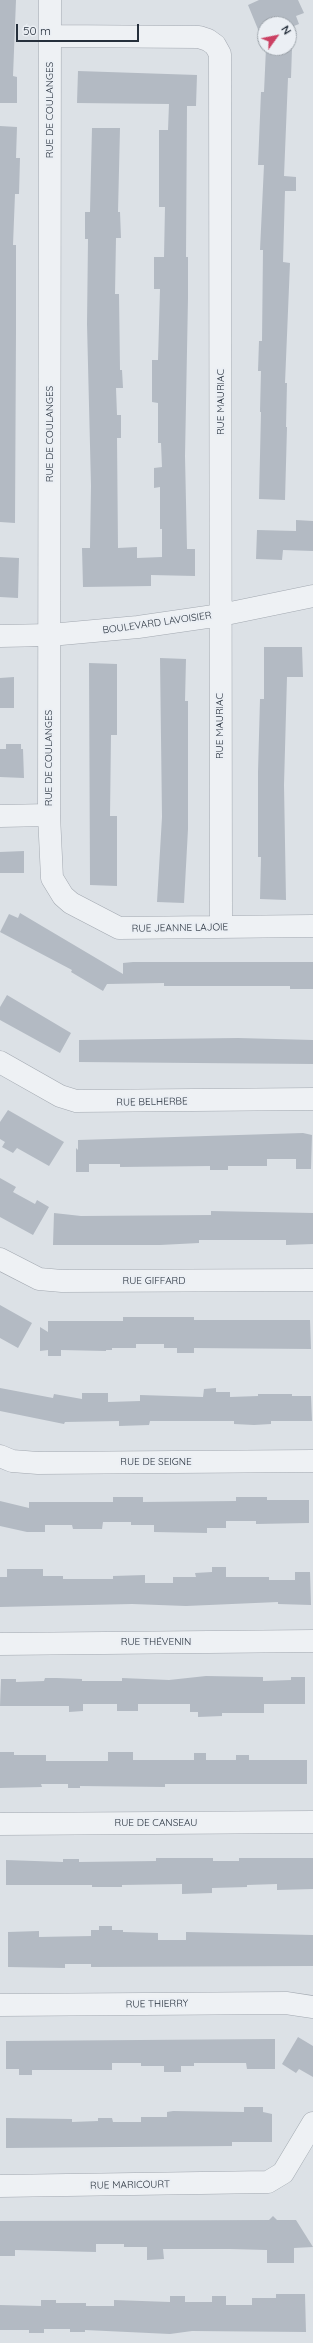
<!DOCTYPE html>
<html>
<head>
<meta charset="utf-8">
<style>
	body { margin:0 }
	#map { position:relative; width:313px; height:2343px; overflow:hidden; background:#dce1e6; font-family:Quicksand,sans-serif }
	canvas { display:block }
	.north { position:absolute; left:257px; top:16px; width:40px; height:40px; box-sizing:border-box; background:#ebeff4; border:1px solid #9ca3aa; border-radius:50%; rotate:57deg; font-size:11px; font-weight:700; line-height:16px; text-align:center; color:#26303c }
	.north::after { content:''; display:block; margin:auto; width:14px; height:18px; background:#cb4063; clip-path:polygon(50% 0,100% 100%,50% 72%,0 100%) }
	.scale { position:absolute; left:16px; top:24px; width:123px; height:18px; box-sizing:border-box; border:2px solid #26303c; border-top:0; padding-left:5px; font-size:12px; line-height:14px; white-space:nowrap; color:#26303c; -webkit-text-stroke:3px #ebeff4; paint-order:stroke }
</style>
</head>
<body>
<div id="map">
<canvas width="313" height="2343"></canvas>
<div class="north">N</div>
<div class="scale">50 m</div>
</div>
<script>
const context = document.querySelector('canvas').getContext('2d');
context.lineJoin = 'round';
function fillPath(path, color) { context.fillStyle = color; context.fill(path, 'evenodd'); }
const toPath = rows => new Path2D(rows.map(r => 'M' + r).join(''));
function strokePath(path, color, width, dash) { context.strokeStyle = color; context.lineWidth = width; context.lineCap = dash ? 'butt' : 'round'; context.setLineDash(dash || []); context.stroke(path); }
function label(font, color, halo, rows, align = 'center') {
  context.font = font + ' Quicksand,sans-serif'; context.lineWidth = 4; context.setLineDash([]); context.textBaseline = 'middle'; context.strokeStyle = halo; context.fillStyle = color; for (const [text, x, y, turn = 0] of rows) {
    context.save(); context.translate(x, y); context.rotate((+turn || 0) * Math.PI / 180); context.textAlign = isNaN(turn) ? turn : align; if (halo) context.strokeText(text, 0, 0); context.fillText(text, 0, 0); context.restore();
  }
}
const building = toPath([
	[0,0,16,0,13,76,17,77,17,103,0,103],
	[259,0,298,0,304,13,296,16,299,24,289,28,289,24,265,24,265,38,262,39,248,5],
	[266,48,292,48,291,78,288,78,284,176,296,177,296,191,285,191,283,262,290,263,285,383,287,383,286,427,287,427,285,500,259,499,261,412,260,412,261,371,258,371,259,341,262,341,263,250,260,250,264,165,258,165,261,92,264,92],
	[78,71,197,75,196,106,187,106,186,257,188,257,188,298,185,456,187,549,195,549,195,576,151,575,151,586,83,587,82,548,90,548,91,486,87,324,88,239,85,239,85,212,90,212,92,128,120,128,118,212,120,212,121,238,116,238,115,294,119,294,120,370,122,370,123,388,116,388,117,415,121,415,121,438,117,438,118,548,137,547,137,558,162,557,162,529,160,529,160,487,154,488,154,468,162,467,161,443,158,443,158,403,152,402,152,360,158,360,160,289,154,289,154,257,164,257,165,207,159,207,159,130,168,130,169,104,77,103],
	[0,126,17,127,16,158,20,158,19,194,15,194,13,245,16,245,16,332,15,523,0,522],
	[296,520,313,521,313,551,283,550,282,560,256,559,257,530,296,531],
	[0,557,19,558,18,598,0,597],
	[264,647,302,647,303,677,287,677,284,785,286,900,260,899,261,857,258,857,258,772,260,699,264,699],
	[160,658,186,659,185,701,188,701,188,829,184,903,157,902,162,817],
	[89,663,117,664,117,735,111,735,110,816,117,816,117,886,90,885],
	[14,677,14,708,0,708,0,678],
	[6,744,21,744,21,749,23,749,24,778,0,777,0,749,6,749],
	[24,851,24,873,0,873,0,852],
	[20,913,123,974,123,963,133,962,313,962,313,989,290,989,290,986,164,986,164,983,107,984,103,991,71,972,72,970,0,932,9,914,18,918],
	[7,995,71,1033,60,1053,0,1020,0,1007],
	[238,1038,313,1040,313,1064,79,1062,79,1040],
	[8,1110,64,1142,49,1166,17,1148,13,1153,2,1147,5,1142,0,1139,0,1122],
	[303,1133,312,1135,311,1169,296,1169,296,1159,267,1159,267,1166,228,1166,228,1170,210,1170,210,1166,120,1167,120,1164,89,1164,89,1172,76,1172,76,1148,78,1150,78,1140],
	[0,1178,16,1187,13,1192,35,1204,37,1200,49,1207,33,1235,0,1217],
	[211,1211,313,1213,313,1244,286,1245,286,1240,199,1240,199,1243,160,1245,53,1245,54,1213,81,1216,211,1215],
	[0,1305,32,1323,18,1348,0,1338],
	[123,1317,194,1317,194,1320,310,1320,311,1349,194,1348,194,1353,177,1353,177,1348,164,1348,164,1344,136,1344,136,1348,112,1348,112,1350,106,1350,106,1351,61,1350,61,1356,48,1356,48,1350,40,1351,40,1327,48,1332,48,1321,123,1321],
	[0,1388,53,1398,54,1394,82,1399,82,1393,108,1393,108,1402,140,1401,140,1395,203,1397,204,1389,216,1388,216,1392,230,1392,230,1397,258,1396,258,1394,292,1394,292,1396,311,1396,312,1421,271,1421,271,1424,254,1425,234,1424,234,1421,150,1421,149,1425,119,1426,119,1421,65,1422,64,1424,0,1411],
	[113,1497,143,1497,143,1502,236,1501,236,1497,267,1497,267,1500,309,1500,309,1523,256,1524,256,1521,226,1521,226,1528,207,1528,207,1533,154,1532,154,1525,131,1525,131,1522,103,1522,102,1529,73,1529,72,1525,45,1525,45,1532,27,1532,0,1526,0,1501,29,1508,29,1502,113,1502],
	[212,1567,226,1567,226,1577,269,1577,269,1580,295,1580,295,1572,310,1572,311,1605,278,1604,278,1602,186,1606,132,1604,0,1607,0,1577,7,1577,7,1569,43,1569,43,1576,63,1576,63,1579,113,1579,113,1576,145,1575,145,1583,173,1583,173,1577,196,1577,195,1573,212,1572],
	[206,1676,263,1677,263,1681,291,1680,291,1677,305,1677,305,1704,264,1704,264,1713,222,1713,222,1716,198,1717,198,1712,190,1712,190,1704,138,1704,138,1711,117,1711,117,1704,83,1704,83,1711,69,1712,69,1706,0,1706,1,1679,16,1679,16,1682,44,1681,45,1678,57,1678,82,1679,82,1681,122,1681,122,1678,169,1680],
	[0,1752,14,1752,14,1755,46,1755,46,1761,108,1761,108,1752,133,1752,133,1760,194,1760,194,1753,206,1753,206,1760,236,1760,236,1755,249,1755,249,1760,307,1760,307,1784,165,1784,165,1787,80,1786,80,1788,68,1788,68,1784,41,1784,42,1787,0,1788],
	[156,1858,213,1858,213,1861,239,1861,239,1858,313,1858,313,1889,277,1890,277,1884,247,1885,247,1887,212,1888,212,1893,182,1894,182,1884,122,1885,122,1887,92,1887,92,1885,6,1885,6,1860,63,1862,63,1859,79,1859,79,1862,156,1861],
	[99,1926,112,1926,112,1930,123,1930,123,1932,158,1933,158,1940,186,1940,186,1932,313,1935,313,1966,91,1967,91,1964,65,1964,65,1968,8,1967,8,1932,39,1931,39,1937,91,1936,91,1930,99,1930],
	[298,2037,313,2046,313,2077,299,2069,296,2073,282,2064],
	[275,2039,275,2069,247,2069,246,2063,194,2063,194,2066,181,2066,181,2072,164,2072,164,2066,141,2066,141,2063,112,2063,112,2070,32,2070,32,2075,19,2075,19,2069,6,2069,6,2041],
	[244,2107,263,2107,263,2112,272,2114,272,2142,232,2142,232,2146,6,2148,6,2118,72,2119,72,2122,98,2121,98,2118,112,2118,113,2122,141,2122,141,2117,167,2117,167,2112,173,2111,244,2112],
	[273,2216,277,2220,296,2220,313,2247,294,2248,294,2263,267,2263,267,2250,230,2249,163,2249,164,2259,147,2260,147,2247,124,2247,124,2244,96,2244,96,2252,15,2250,15,2256,0,2256,0,2221,269,2220],
	[276,2294,305,2294,306,2332,192,2331,170,2334,85,2330,85,2332,70,2332,70,2329,44,2329,44,2333,29,2333,29,2330,0,2330,0,2305,41,2306,41,2300,56,2300,56,2303,86,2303,86,2306,114,2306,114,2300,170,2302,170,2296,185,2296,185,2302,212,2302,212,2296,226,2296,226,2305,252,2305,252,2298,276,2298]
]);
const minor = toPath([
	[50,0,49,815,52,878,63,896,71,903,119,928,313,926],
	[50,36,199,37,208,40,215,45,220,54,221,927],
	[0,636,50,635,138,627,221,615,313,596],
	[0,816,49,815],
	[0,1062,60,1096,76,1101,313,1099],
	[0,1259,39,1279,62,1281,313,1280],
	[0,1456,12,1461,38,1463,313,1461],
	[0,1644,313,1641],
	[0,1824,313,1822],
	[0,2005,286,2003,313,2007],
	[0,2186,268,2182,283,2173,313,2123]
]);
const streetNames = [
	["RUE DE COULANGES",50,110,-90],
	["RUE MAURIAC",221,402,-90],
	["RUE DE COULANGES",50,434,-90],
	["BOULEVARD LAVOISIER",157,623,-8],
	["RUE MAURIAC",220,726,-90],
	["RUE DE COULANGES",49,758,-90],
	["RUE JEANNE LAJOIE",180,928,-1],
	["RUE BELHERBE",152,1102,-1],
	["RUE GIFFARD",154,1281],
	["RUE DE SEIGNE",156,1462],
	["RUE THÉVENIN",156,1642],
	["RUE DE CANSEAU",156,1823],
	["RUE THIERRY",157,2004,-1],
	["RUE MARICOURT",130,2185,-1]
];
fillPath(building, '#b3bac3');
strokePath(minor, '#a2a8b0', 23);
strokePath(minor, '#eef1f4', 22);
label('10px', '#26303c', '#ebeff4', streetNames);
</script>
</body>
</html>
